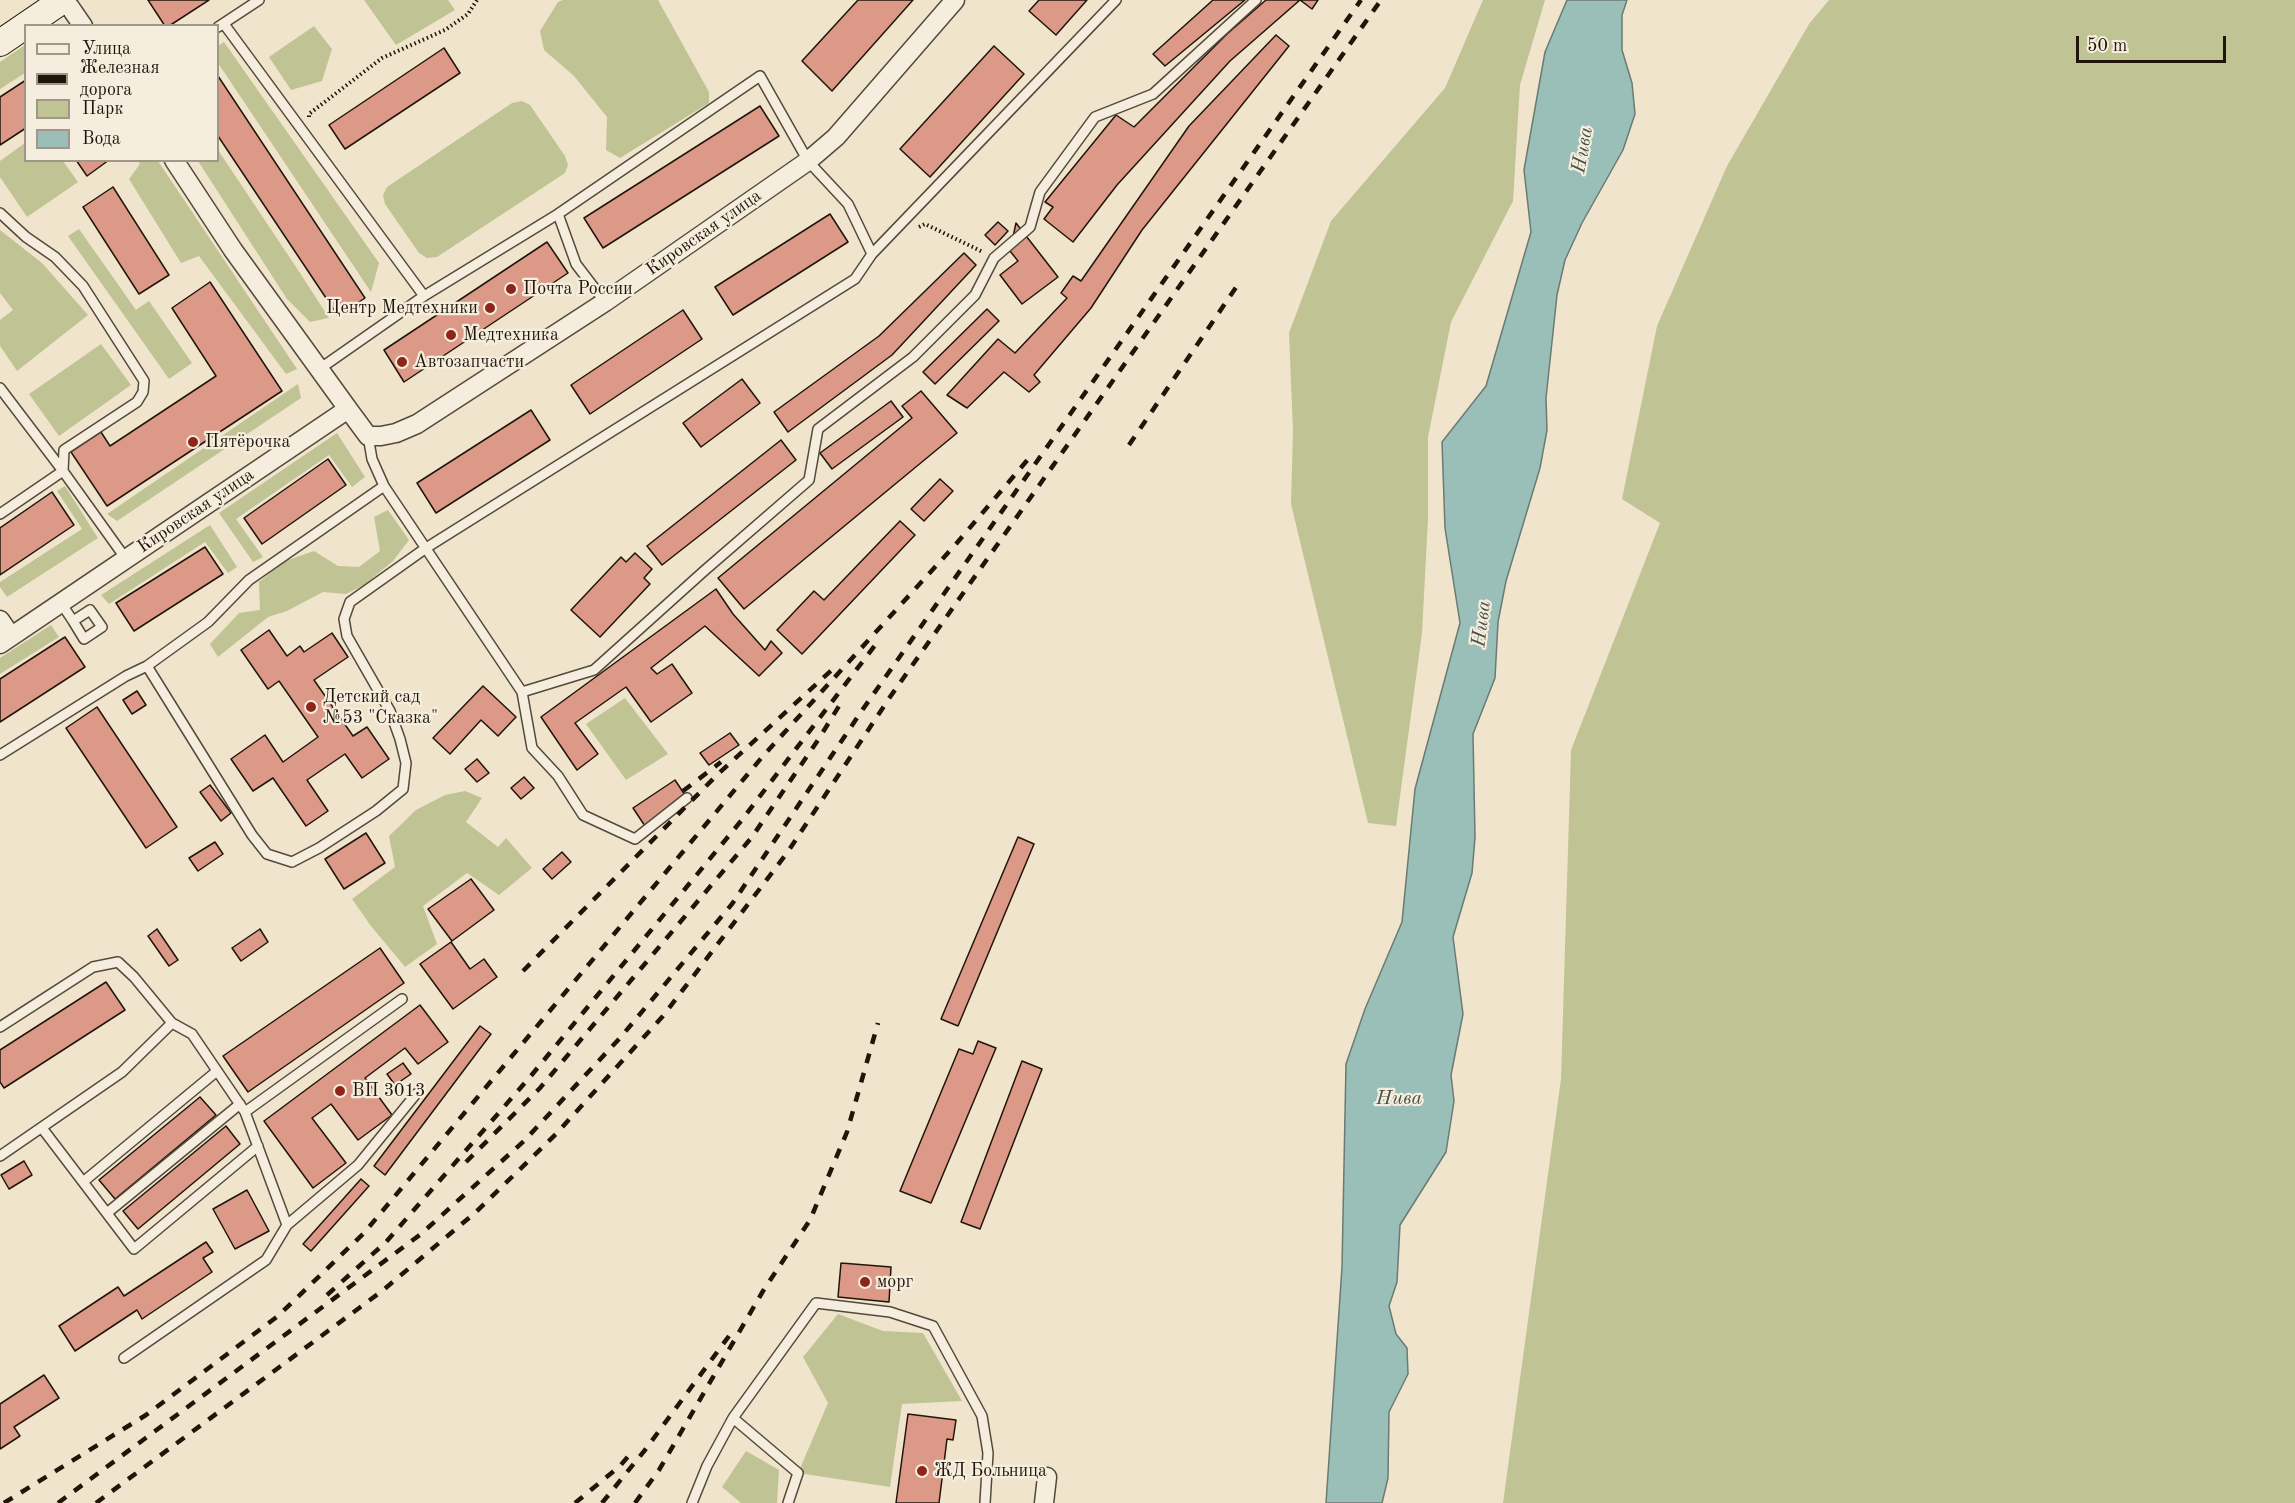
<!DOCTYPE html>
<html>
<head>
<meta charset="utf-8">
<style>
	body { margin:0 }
	#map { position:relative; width:2295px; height:1503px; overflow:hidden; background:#f0e5cc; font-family:"Old Standard TT",serif }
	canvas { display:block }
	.legend { position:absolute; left:24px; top:24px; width:195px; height:138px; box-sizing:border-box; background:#f5eede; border:2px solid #a09789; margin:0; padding:8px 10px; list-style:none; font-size:18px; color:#201509 }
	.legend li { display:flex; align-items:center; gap:12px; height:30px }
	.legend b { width:30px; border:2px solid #a09789 }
	.scale { position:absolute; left:2076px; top:36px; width:150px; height:27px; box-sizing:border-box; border:3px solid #201509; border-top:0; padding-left:8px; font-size:18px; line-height:21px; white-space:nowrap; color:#201509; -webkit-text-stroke:4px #f5eede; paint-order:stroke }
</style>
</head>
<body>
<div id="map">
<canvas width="2295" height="1503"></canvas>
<ul class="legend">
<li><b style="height:8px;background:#f5eede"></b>Улица</li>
<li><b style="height:8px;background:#201509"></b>Железная дорога</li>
<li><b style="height:16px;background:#c0c393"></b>Парк</li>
<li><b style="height:16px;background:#9abfb9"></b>Вода</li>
</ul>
<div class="scale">50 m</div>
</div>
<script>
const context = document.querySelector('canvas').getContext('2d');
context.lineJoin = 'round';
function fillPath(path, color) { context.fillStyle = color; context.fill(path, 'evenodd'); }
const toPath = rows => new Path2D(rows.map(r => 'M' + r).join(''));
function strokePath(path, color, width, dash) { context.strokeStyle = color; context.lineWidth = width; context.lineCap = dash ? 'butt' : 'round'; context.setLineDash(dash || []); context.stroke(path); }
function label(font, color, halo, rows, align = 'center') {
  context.font = font + ' "Old Standard TT",serif'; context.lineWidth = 4.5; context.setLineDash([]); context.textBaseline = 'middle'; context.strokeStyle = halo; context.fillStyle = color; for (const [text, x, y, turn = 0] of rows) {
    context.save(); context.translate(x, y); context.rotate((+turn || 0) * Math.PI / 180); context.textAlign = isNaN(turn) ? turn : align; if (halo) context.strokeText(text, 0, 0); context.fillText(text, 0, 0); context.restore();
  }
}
const green = toPath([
	[364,0,448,0,455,10,396,45],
	[563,0,658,0,709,92,709,103,620,158,606,150,607,117,574,76,544,50,540,31,558,2],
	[1483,0,1545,0,1520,85,1513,201,1451,322,1428,437,1428,519,1422,633,1396,826,1368,823,1291,504,1293,431,1289,333,1331,221,1445,88],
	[1829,0,2295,0,2295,1503,1503,1503,1561,1079,1571,750,1660,523,1622,499,1657,326,1727,166,1809,24],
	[314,26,332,49,322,81,291,90,269,57],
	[224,42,379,263,371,292,218,63,218,46],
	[25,45,25,73,0,89,0,62],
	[522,101,530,105,565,156,568,165,565,173,437,257,427,258,419,253,385,204,383,195,387,187,512,103],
	[25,143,26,160,63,161,78,182,27,217,0,177,0,161],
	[218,150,300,273,329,318,310,322,287,299,198,161,218,160],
	[138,161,158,161,297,369,286,374,199,256,181,263,129,179,140,164],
	[79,229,136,310,149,301,192,363,169,379,68,236],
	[0,230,42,263,88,315,17,371,0,346,0,320,13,310,0,293],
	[101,344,131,385,59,436,29,394],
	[298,384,301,398,117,521,107,514],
	[337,433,365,477,352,487,329,455,236,519,263,557,253,562,219,513],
	[65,486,98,538,7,597,0,587,0,582,82,529,57,491],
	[388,510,409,540,393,561,364,585,346,594,323,592,287,611,268,617,218,657,210,644,239,613,260,610,259,582,285,561,314,551,338,566,359,567,380,551,374,517],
	[210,525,237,567,228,573,205,542,109,604,101,595],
	[51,625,59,637,0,674,0,658],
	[625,698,668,754,626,780,586,724],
	[465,791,482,798,466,822,498,847,506,838,532,868,499,895,467,873,423,906,437,944,405,967,371,926,352,899,395,867,389,836,416,810,445,795],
	[838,1314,883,1331,923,1333,962,1401,902,1404,890,1487,798,1473,828,1403,803,1357],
	[746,1451,779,1470,777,1503,741,1503,722,1487]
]);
const water = toPath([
	[1567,0,1627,0,1622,15,1622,50,1632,83,1635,114,1623,150,1582,223,1565,260,1557,295,1546,398,1547,430,1540,468,1506,581,1498,622,1495,678,1473,734,1475,837,1472,873,1453,937,1463,1014,1451,1075,1454,1101,1446,1152,1400,1225,1397,1282,1389,1306,1396,1334,1407,1348,1408,1374,1389,1412,1388,1478,1382,1503,1326,1503,1342,1267,1346,1064,1365,1009,1402,922,1415,789,1460,623,1445,528,1442,442,1486,386,1531,232,1524,170,1545,52,1567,0]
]);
const building = toPath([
	[148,0,209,0,169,26,165,26,148,0],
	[858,0,913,0,832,91,802,61,858,0],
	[1039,0,1087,0,1056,35,1029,11,1039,0],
	[1213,0,1245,0,1165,66,1153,54,1213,0],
	[1266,0,1318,0,1312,9,1300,0,1230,61,1117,185,1073,242,1044,219,1053,207,1045,202,1116,115,1134,127,1227,34,1266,0],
	[1276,35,1289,46,1142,230,1091,308,1034,375,1040,382,1029,392,1004,372,967,408,947,395,998,339,1015,353,1067,298,1061,293,1073,276,1081,281,1189,126,1276,35],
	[994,46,1024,74,930,177,900,149,994,46],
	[444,48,460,73,345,149,329,125,444,48],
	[218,76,365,298,338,316,218,136,218,76],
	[26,80,26,128,0,145,0,97,26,80],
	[760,106,779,136,603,248,584,218,760,106],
	[76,160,109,160,87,176,76,160],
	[113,187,169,275,139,294,83,207,113,187],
	[830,214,848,242,733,315,715,287,830,214],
	[998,222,1008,231,995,245,985,235,998,222],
	[1016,223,1058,277,1022,304,1000,275,1018,261,1010,251,1016,223],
	[547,242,568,273,404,382,384,350,547,242],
	[964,253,976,265,892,355,788,432,774,412,879,336,964,253],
	[210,282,282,391,107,506,71,452,101,432,110,446,216,376,172,308,210,282],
	[987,309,999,321,935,384,923,372,987,309],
	[683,310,702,339,590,414,571,385,683,310],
	[742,379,760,403,701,447,683,423,742,379],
	[921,391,957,433,744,609,718,578,912,418,902,406,921,391],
	[891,401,903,417,832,469,820,453,891,401],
	[531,410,550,440,436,513,417,483,531,410],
	[781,440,796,460,662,565,647,546,781,440],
	[328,459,346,485,262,544,244,518,328,459],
	[940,479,953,491,924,521,911,509,940,479],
	[52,492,74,525,0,575,0,528,52,492],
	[900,521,915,535,802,654,777,630,814,591,824,600,900,521],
	[205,547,223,574,134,631,116,603,205,547],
	[635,553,652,569,644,578,650,584,600,637,571,610,621,557,626,562,635,553],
	[716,589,733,614,765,650,771,641,782,653,759,676,705,626,651,668,657,674,672,664,692,693,651,722,626,687,575,723,598,754,577,770,541,717,716,589],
	[269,630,287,656,300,646,304,652,332,633,348,657,314,680,353,736,367,727,389,759,362,778,345,754,307,780,328,811,306,826,273,778,253,791,231,759,265,735,283,762,318,737,279,681,268,689,241,650,269,630],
	[65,637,85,667,0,722,0,679,65,637],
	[483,686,516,717,498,736,481,720,450,754,433,738,483,686],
	[137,691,146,705,132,714,123,700,137,691],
	[97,707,177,827,146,848,66,728,97,707],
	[730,733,739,745,709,765,700,753,730,733],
	[477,759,489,773,477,782,465,769,477,759],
	[524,777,534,788,521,799,511,788,524,777],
	[675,780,687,798,645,826,633,808,675,780],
	[210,785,231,813,221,821,200,792,210,785],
	[366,833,385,863,344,889,325,859,366,833],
	[1018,837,1034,844,958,1026,941,1019,1018,837],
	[215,842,223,854,198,871,189,858,215,842],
	[562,852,571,862,552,879,543,869,562,852],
	[471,879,494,910,452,941,428,909,471,879],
	[157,929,178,960,169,966,148,936,157,929],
	[260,929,268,942,241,961,232,948,260,929],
	[451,942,470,969,484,959,497,977,453,1009,420,964,451,942],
	[380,948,404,983,248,1092,223,1056,380,948],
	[106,982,125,1010,4,1088,0,1082,0,1050,106,982],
	[420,1005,448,1042,418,1064,405,1048,365,1078,392,1115,358,1140,331,1104,312,1118,346,1163,313,1188,264,1121,420,1005],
	[480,1026,491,1034,385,1175,374,1166,480,1026],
	[978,1041,996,1048,931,1203,900,1191,959,1049,973,1054,978,1041],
	[1022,1061,1042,1069,980,1229,961,1222,1022,1061],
	[403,1063,411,1074,395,1085,387,1074,403,1063],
	[200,1097,216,1115,115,1199,99,1180,200,1097],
	[226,1126,240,1144,138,1229,123,1211,226,1126],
	[24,1161,32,1175,9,1189,1,1175,24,1161],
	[361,1179,369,1186,311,1251,303,1244,361,1179],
	[247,1190,269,1231,235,1249,213,1209,247,1190],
	[206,1242,213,1252,203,1258,212,1272,142,1319,137,1310,75,1351,59,1326,118,1287,124,1296,206,1242],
	[841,1263,891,1267,889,1302,838,1297,841,1263],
	[44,1375,59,1398,14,1427,20,1436,0,1449,0,1404,44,1375],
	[908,1414,956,1420,953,1440,947,1439,939,1503,896,1503,908,1414]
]);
const path = toPath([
	[309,117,309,114,382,58,445,30,468,14,477,0],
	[919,227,925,224,983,252]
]);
const lane = toPath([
	[224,24,424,296],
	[218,27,259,0],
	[0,213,26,237,55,257,83,286,144,381,143,392,137,402,64,450,63,471,126,559],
	[558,214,576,264,605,302],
	[318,370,424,296,558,214,760,76,808,161,848,204,872,254,1116,0],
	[0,388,63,471,0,514],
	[368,436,372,459,384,486,522,692,532,748,558,776,583,815,635,839,687,798],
	[384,486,249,580,208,622,147,666,252,835,267,854,292,862,319,848,376,811,403,789,406,763,400,739,390,711,347,636,344,619,350,602,426,548,855,279,872,254],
	[61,603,73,621,84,639,102,627,90,610,73,621],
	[522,692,594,670,704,571,809,480,818,429,913,357,975,295,994,258,1030,227,1040,192,1095,117,1153,94,1256,0],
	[0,755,126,676,147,666],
	[172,1023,192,1034,245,1112,402,999],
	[0,1027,93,967,118,962,134,977,172,1023,122,1072,0,1156],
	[245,1112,287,1225,358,1165,416,1094],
	[42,1128,134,1249,258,1146],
	[83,1182,217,1071],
	[107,1213,240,1104],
	[124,1358,266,1260,287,1225],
	[692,1503,707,1466,733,1418],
	[788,1503,798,1473,733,1418,816,1303,890,1312,933,1326,982,1416,988,1453,985,1503]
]);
const street = toPath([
	[65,0,83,26],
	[174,160,233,250,348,409],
	[0,620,11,636],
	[0,644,348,409,368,436,381,436,396,433,417,424,605,302,808,161,836,137,955,0],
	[1044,1503,1047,1477]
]);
const secondary = toPath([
	[0,43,63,0]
]);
const rail = toPath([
	[1129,445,1239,283],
	[683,791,721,762],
	[523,971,717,775,835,667],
	[466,1162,540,1088,752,837,818,740,844,698],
	[327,1295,386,1242,530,1077,741,821,876,644],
	[4,1503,146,1415,278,1316,364,1233,763,756,956,544,1030,457],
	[58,1503,421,1234,524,1141,620,1038,732,904,863,709,1361,0],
	[96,1503,382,1291,476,1212,556,1134,663,1016,787,853,890,697,1381,0],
	[575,1503,620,1466,631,1453],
	[602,1503,645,1450,729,1336],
	[635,1503,659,1470,763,1291,810,1220,847,1132,878,1023]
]);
const markers = [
	[511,289,6,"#8f2418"],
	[490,308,6,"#8f2418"],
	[451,335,6,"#8f2418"],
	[402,362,6,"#8f2418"],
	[193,442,6,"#8f2418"],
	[311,707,6,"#8f2418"],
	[340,1091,6,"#8f2418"],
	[865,1282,6,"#8f2418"],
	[922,1471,6,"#8f2418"]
];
const streetNames = [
	["Кировская улица",704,233,-35],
	["Кировская улица",196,511,-34]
];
const poiNames = [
	["Почта России",523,289],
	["Центр Медтехники",478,308,"right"],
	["Медтехника",463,335],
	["Автозапчасти",414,362],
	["Пятёрочка",205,442],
	["Детский сад",323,697],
	["№53 \"Сказка\"",323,718],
	["ВП 3013",352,1091],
	["морг",877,1282],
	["ЖД Больница",934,1471]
];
const waterNames = [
	["Нива",1583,150,-80],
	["Нива",1482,624,-83],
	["Нива",1399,1099]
];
fillPath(green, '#c0c393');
fillPath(water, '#9abfb9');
strokePath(water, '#697b73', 1.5);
fillPath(building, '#dc9988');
strokePath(building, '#201509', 1.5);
strokePath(lane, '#54493a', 12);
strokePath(street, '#54493a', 21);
strokePath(secondary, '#201509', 28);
strokePath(path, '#201509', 4, [1.5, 3]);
strokePath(lane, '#f5eede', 9);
strokePath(street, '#f5eede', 18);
strokePath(secondary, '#f5eede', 26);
strokePath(rail, '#201509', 4.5, [10, 10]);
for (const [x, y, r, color] of markers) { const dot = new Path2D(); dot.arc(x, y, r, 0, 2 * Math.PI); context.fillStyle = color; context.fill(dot); strokePath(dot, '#f5eede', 2); }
label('18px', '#201509', '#f5eede', streetNames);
label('18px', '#201509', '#f5eede', poiNames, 'left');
label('italic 20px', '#4b5047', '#f5eede', waterNames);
</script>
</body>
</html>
